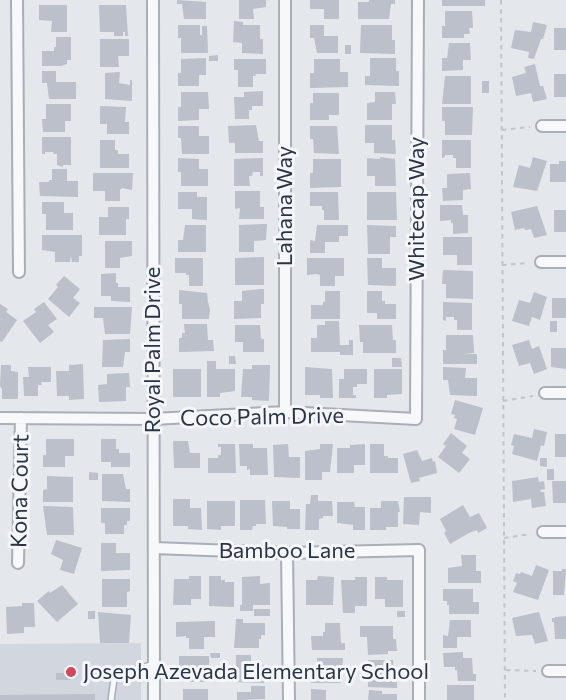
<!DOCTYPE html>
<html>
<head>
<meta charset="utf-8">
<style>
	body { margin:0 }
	canvas { display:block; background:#e4e7ec }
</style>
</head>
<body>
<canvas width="566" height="700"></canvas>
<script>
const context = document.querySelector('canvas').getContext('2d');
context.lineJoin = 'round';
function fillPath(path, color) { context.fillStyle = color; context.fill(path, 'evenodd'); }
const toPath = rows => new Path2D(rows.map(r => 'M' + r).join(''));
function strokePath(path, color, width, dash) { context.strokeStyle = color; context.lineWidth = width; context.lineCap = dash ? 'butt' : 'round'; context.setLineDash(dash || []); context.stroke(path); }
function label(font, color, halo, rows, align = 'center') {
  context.font = font + ' Commissioner,sans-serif'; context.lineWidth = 6; context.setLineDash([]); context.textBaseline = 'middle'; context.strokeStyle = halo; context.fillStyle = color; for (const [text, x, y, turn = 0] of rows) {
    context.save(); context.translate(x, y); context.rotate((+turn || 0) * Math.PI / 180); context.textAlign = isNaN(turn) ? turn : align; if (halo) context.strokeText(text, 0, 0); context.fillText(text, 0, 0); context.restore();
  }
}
const built = toPath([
	[141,643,141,700,0,700,0,644]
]);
const building = toPath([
	[177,0,206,2,206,19,184,19,182,4,177,4],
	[239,0,266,0,266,7,253,9,254,19,239,19],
	[310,0,339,0,339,19,324,19,324,9,310,9],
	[369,0,395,0,395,4,391,4,389,19,358,19,358,2,369,2],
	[442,0,485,0,485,6,442,6],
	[39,5,67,5,67,32,51,32,52,21,39,20],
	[99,5,126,5,128,36,125,36,125,32,123,32,123,36,114,36,114,32,100,32],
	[445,11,472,11,473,28,469,28,470,34,464,34,464,38,442,38,442,26,445,26],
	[234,21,243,22,243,25,260,25,260,39,263,39,263,54,242,53,242,43,233,42],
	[533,22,547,25,543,39,541,39,534,59,528,58,529,52,511,48,515,30,531,32],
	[178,25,200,25,200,35,202,35,202,26,207,26,208,53,181,53,181,38,178,38],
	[310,25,324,25,324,36,338,36,338,53,317,53,314,38,310,38],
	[361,25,392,25,392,40,395,40,395,54,360,53],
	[554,28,566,28,566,50,554,50],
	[56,37,71,37,71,60,67,60,67,64,61,66,42,66,42,51,54,51,54,47,56,47],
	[100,39,129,39,129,56,118,56,119,67,100,67],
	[449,43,470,43,471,60,463,60,463,70,442,71,442,58,447,58],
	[345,45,351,45,351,54,345,54],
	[218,55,218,61,209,61,209,56],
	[206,58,206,75,199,75,199,86,178,86,178,73,181,73,181,59],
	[370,58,396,58,396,71,399,71,399,86,365,85,365,76,370,76],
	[234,59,266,59,266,74,255,74,256,76,253,76,253,87,238,87,238,70,234,70],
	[314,59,340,59,340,72,348,72,348,87,310,88,310,73,314,73],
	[535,64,540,86,543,86,547,99,533,102,531,93,516,96,512,77,526,73,524,67],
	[42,71,56,71,56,82,76,82,76,99,49,99,47,83,42,83],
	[120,72,119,83,130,85,130,80,132,80,132,101,105,99,105,73],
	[554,74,566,74,566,97,554,97],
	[445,76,471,76,471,104,442,104],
	[482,81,489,81,489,93,482,93],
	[263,91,263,106,252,106,252,110,249,110,249,119,235,119,234,97,244,97,244,92],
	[181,92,208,92,209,109,199,109,199,120,178,121,178,107,181,107],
	[375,92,395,92,396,104,392,104,392,120,367,120,367,103,375,102],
	[313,93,339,93,339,115,329,115,329,120,310,120,310,103,313,103],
	[46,104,71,104,71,121,65,121,65,132,43,132,42,119,46,119],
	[100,106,126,107,125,122,129,122,129,134,107,134,107,124,100,124],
	[442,107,473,107,472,135,445,135,445,121,442,121],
	[256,125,259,141,263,141,263,153,235,153,235,143,229,143,228,126],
	[365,125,392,125,392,140,395,140,396,154,374,153,374,143,365,143],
	[178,126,199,126,199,136,209,136,209,154,182,154,181,138,178,138],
	[310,126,337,126,339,154,314,153,313,139,310,139],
	[42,137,71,137,71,165,63,165,63,167,57,165,57,154,54,154,53,152,45,152,45,154,42,154],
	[100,140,115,140,115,150,118,150,118,154,129,154,129,168,100,168],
	[442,140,471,140,471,168,456,168,456,158,453,158,453,155,445,155,445,157,442,158],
	[380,157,395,159,396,186,375,186,375,176,367,176,367,158,380,159],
	[533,157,547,161,537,191,513,187,519,165,530,168],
	[178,158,199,159,199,169,208,169,208,186,181,186,181,172,178,172],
	[263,158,263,176,260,176,260,172,253,172,252,176,249,176,250,186,234,186,234,159],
	[313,159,341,159,341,187,310,188,310,173,313,173],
	[559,161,566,161,566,182,550,182,550,164,559,164],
	[52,169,67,169,67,181,78,181,78,197,40,196,39,182,49,182,49,180,52,180],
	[93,173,133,173,132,190,122,188,120,190,120,201,105,201,105,191,93,191],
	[470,173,471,189,463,190,463,200,443,201,442,188,447,188,447,174],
	[235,191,260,191,260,207,264,207,264,219,239,219,240,208,235,209],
	[178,192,197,192,197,197,207,197,207,220,192,219,192,209,178,209],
	[310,192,338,192,339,220,324,220,324,210,322,210,322,206,310,206],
	[367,192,396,192,397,220,367,220],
	[42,202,64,202,64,213,73,213,73,230,46,230,46,214,42,214],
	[440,205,462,205,463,215,468,215,468,233,453,234,453,223,451,223,451,220,440,221],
	[537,206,547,235,534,238,531,229,525,230,524,228,515,230,511,212],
	[108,207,129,207,129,219,126,219,126,235,99,235,99,217,108,217],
	[554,210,566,210,566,232,554,232],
	[264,224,267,224,266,240,254,241,254,252,239,252,239,225],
	[185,225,206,225,206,252,178,252,178,240,183,240],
	[317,225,348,225,348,236,339,236,339,242,325,242,325,253,310,253,310,240,315,241],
	[367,225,396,226,396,237,390,237,390,254,368,254],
	[42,235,82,235,82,256,79,256,79,262,72,262,71,256,70,262,55,262,55,252,42,250],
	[443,237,472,237,472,265,457,265,457,255,443,255],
	[105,241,132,241,132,256,120,258,120,268,105,268],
	[264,257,264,285,235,285,235,258],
	[175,258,203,258,203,286,189,286,189,275,186,275,186,273,175,273],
	[307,258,344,258,344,276,335,276,335,286,320,286,320,275,317,274,307,275],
	[367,258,382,258,382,268,396,268,396,286,368,285],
	[443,270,473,271,473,299,446,298,446,284,442,284],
	[116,273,116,283,118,283,118,287,130,287,130,302,111,301,111,296,101,296,101,274],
	[64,276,80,289,73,298,80,303,69,317,48,299,58,287,56,285],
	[260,289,264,289,264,304,261,304,261,318,234,319,234,301,242,301,242,291],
	[179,290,207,293,208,302,210,309,209,319,182,319,182,304,179,304],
	[325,291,340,291,340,319,311,319,311,305,323,305,323,302,325,302],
	[367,291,382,291,382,301,385,301,385,304,396,304,396,319,377,319,377,313,367,313],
	[534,292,547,297,540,320,532,317,529,326,512,321,519,300,530,303],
	[552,298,566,298,566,318,552,318],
	[44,302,57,319,48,325,54,332,40,343,23,321,36,312,34,309],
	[443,302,472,303,472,330,457,330,457,320,454,320,454,317,446,317,446,321,443,320],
	[0,304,8,309,6,312,17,320,2,342,0,341],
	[94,307,132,307,130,334,105,334,103,318,94,318],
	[325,321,339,321,340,345,349,345,349,340,353,340,353,355,340,355,340,352,311,352,311,338,317,338,317,325,325,325],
	[550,321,557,321,557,332,550,332],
	[184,324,207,324,208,340,213,340,214,351,179,352,179,338,182,338,182,333,185,333],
	[235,325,260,325,261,339,264,339,264,352,243,352,243,342,235,342],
	[359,325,392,325,393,340,396,340,396,353,363,353,363,342,360,342],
	[446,335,473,335,474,353,464,354,477,354,477,364,443,364,443,350,446,350],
	[130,339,130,352,125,352,123,367,102,367,103,340],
	[529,340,532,349,539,346,547,369,534,374,530,363,519,366,512,345],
	[551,348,566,348,566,369,551,367],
	[229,356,235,356,236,364,229,364],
	[392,358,401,358,402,367,392,367],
	[207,361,216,361,216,369,235,369,235,391,220,393,220,397,207,397],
	[83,364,84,399,69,400,69,396,57,396,56,371,69,371,69,365],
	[1,365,11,365,11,371,18,372,18,399,2,399,2,389,0,386],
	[252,365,270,365,269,401,252,400,252,397,241,397,243,369,252,369],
	[28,367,51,367,51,382,41,382,42,385,38,385,38,396,24,396,23,377,29,377],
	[305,367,332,369,333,398,320,398,320,395,305,395],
	[443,367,466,368,465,378,477,378,477,396,450,395,448,380,443,380],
	[173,369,201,369,201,397,173,397],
	[344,369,367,369,367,384,357,384,357,387,353,387,353,395,356,395,356,398,339,398,339,379,344,379],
	[374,369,402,369,402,394,387,395,387,398,374,398],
	[129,373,130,387,126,387,126,401,99,402,98,385,107,384,107,374],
	[455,400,483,408,475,435,454,429,457,419,454,418,455,415,451,414],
	[534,429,547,432,544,446,541,445,537,461,512,454,514,446,511,445,514,434,532,438],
	[451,433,467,446,462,453,470,459,459,473,438,457,446,446,443,444],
	[555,434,566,434,566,457,555,457],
	[46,439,74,439,74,456,65,456,65,467,43,467,43,455,46,455],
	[101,439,116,439,116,449,119,449,119,453,130,453,130,467,111,467,111,462,101,462],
	[173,441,188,441,190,453,200,453,200,468,174,468],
	[218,444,235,444,236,473,208,473,208,458,218,458,218,455,221,455,221,447,218,447],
	[239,444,253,444,253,448,267,448,268,475,250,475,250,469,247,470,247,466,240,466],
	[288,444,289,457,300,457,300,478,274,477,273,445],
	[320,444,333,444,330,472,322,472,322,480,305,480,305,451,320,449],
	[365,444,365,465,354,465,354,473,337,473,337,448,350,448,350,445],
	[370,444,384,444,384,456,388,456,388,458,398,458,398,473,370,473],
	[417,450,422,461,432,458,433,462,435,461,437,473,419,478,420,481,411,483,403,454],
	[540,458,547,458,547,467,540,466],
	[547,469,554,469,554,480,547,480],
	[89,472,98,473,98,480,89,480],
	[102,474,123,474,126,489,130,489,130,502,102,501],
	[47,476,73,477,73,502,43,502,43,490,47,489],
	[538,477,539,482,544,481,545,489,540,490,541,492,544,492,546,506,532,508,531,499,513,502,512,481],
	[552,481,566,481,566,503,553,503],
	[311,495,318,495,318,501,332,501,333,516,323,516,323,518,319,519,319,530,305,530,306,504,310,504],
	[404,497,431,497,431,513,420,512,419,525,403,524],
	[173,499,190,499,190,508,201,508,202,530,188,529,188,526,173,526],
	[240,500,265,500,266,524,256,524,256,526,253,526,252,530,240,530],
	[207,501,235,501,235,526,221,526,221,530,207,529],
	[272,501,290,501,290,509,300,509,300,529,287,529,287,527,273,526],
	[381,501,398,501,400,512,398,512,398,527,386,527,386,530,370,530,370,508,381,508],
	[337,502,354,502,355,507,365,507,365,530,353,530,353,525,337,523],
	[463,505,470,517,479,513,487,528,478,533,477,530,469,533,450,544,444,533,446,531,440,519],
	[43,506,73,507,74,535,47,535],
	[101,508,130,508,130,521,127,521,127,525,124,525,124,534,105,534,105,523,101,523],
	[56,540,82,548,74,574,60,570,63,560,51,554],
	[101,543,116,543,116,553,130,553,130,570,101,571],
	[461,555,476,555,476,571,481,571,481,583,448,583,448,568,462,566],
	[536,565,549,570,538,600,513,592,517,583,513,581,516,573,520,574,521,572,532,576],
	[562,569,566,569,564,595,553,595,553,571,562,571],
	[189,576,201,576,201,599,191,599,191,605,173,605,174,579,189,579],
	[209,576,221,576,221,580,225,580,225,582,234,582,234,607,209,606],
	[260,576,260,584,270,583,270,605,253,605,253,611,240,611,240,605,242,605,242,577],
	[318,576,334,577,333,605,306,605,306,580,317,580],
	[355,577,367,577,367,606,355,606,355,613,343,613,341,580,355,580],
	[375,577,387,577,387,580,403,580,403,607,385,607,385,599,375,599],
	[102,579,130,579,130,591,127,592,127,607,102,607],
	[62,585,78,604,57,622,37,601,49,591,50,593],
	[443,589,473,589,473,602,479,602,479,614,449,614,449,605,447,605,447,601,443,601],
	[22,603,34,603,35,627,24,627,24,633,7,634,6,607,22,606],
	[254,609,270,609,270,616,254,616],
	[88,611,95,611,95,619,88,619],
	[397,611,405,611,405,617,397,617],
	[98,612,131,615,129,643,100,643],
	[539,612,548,641,535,644,532,635,516,636,512,618],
	[566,616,566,639,555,639,554,622,552,622,552,618,555,618,555,617],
	[236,619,243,619,243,623,265,623,265,635,261,635,261,639,259,639,259,648,234,648],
	[450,620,471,620,471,637,457,637,457,648,443,648,443,635,448,636],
	[215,621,215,637,204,637,204,649,189,649,189,638,186,638,186,636,176,637,176,622],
	[325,623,340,623,341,643,345,643,345,650,312,650,311,636,323,636,323,632,325,632],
	[360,626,393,626,393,639,396,639,397,651,388,651,388,654,368,655,367,637,360,637],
	[463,652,463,658,472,658,473,674,476,674,476,681,458,681,457,670,455,670,455,667,444,667,443,653],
	[210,653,220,653,220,658,211,658],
	[236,655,251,655,251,665,264,665,264,683,232,682,232,676,236,676],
	[179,656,209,656,210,682,185,682,185,672,183,672,183,668,179,668],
	[317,658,343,658,341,683,311,683,311,671,315,671,315,667,317,667],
	[368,660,393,660,394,674,397,674,397,688,368,687],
	[56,673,71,673,70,680,56,680],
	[447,685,474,685,474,700,447,700],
	[251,686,265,686,265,699,237,700,237,692,251,692],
	[183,689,208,689,208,700,183,700],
	[311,689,326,690,326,700,311,700],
	[369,690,382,691,382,694,397,694,397,700,368,700],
	[95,694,95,700,0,700,0,695]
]);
const path = toPath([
	[501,0,505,700],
	[502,130,530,127],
	[502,265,529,263],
	[503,401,533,396],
	[504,538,531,534],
	[506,670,536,671]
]);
const service = toPath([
	[111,700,114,679,124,673,154,664]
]);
const minor = toPath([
	[17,0,19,272],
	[153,0,154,700],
	[542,126,566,126],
	[541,262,566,262],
	[545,393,566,393],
	[285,412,285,0],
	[0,418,153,419,285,412,416,419,418,0],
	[543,532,566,532],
	[154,548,287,553,419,550,419,700],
	[287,553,289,700],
	[18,563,21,418],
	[548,671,566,671]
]);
const markers = [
	[71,672,6,"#d1495b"]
];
const streetNames = [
	["Lahana Way",285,206,-90],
	["Whitecap Way",417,209,-90],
	["Royal Palm Drive",153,350,-90],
	["Coco Palm Drive",262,417,-1],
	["Kona Court",20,491,-89],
	["Bamboo Lane",287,551]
];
const poiNames = [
	["Joseph Azevada Elementary School",83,672]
];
fillPath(built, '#d2d6de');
fillPath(building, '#bbc0ca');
strokePath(service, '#a9aeb7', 8);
strokePath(minor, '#a9aeb7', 14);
strokePath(path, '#c2c5cb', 2, [4.5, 4.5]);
strokePath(service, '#f7f8fa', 5);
strokePath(minor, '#f7f8fa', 10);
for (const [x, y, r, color] of markers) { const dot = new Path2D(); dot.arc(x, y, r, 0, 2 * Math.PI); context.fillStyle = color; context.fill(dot); strokePath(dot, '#f4f6f9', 2); }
label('22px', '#2b3445', '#f4f6f9', streetNames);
label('22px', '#2b3445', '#f4f6f9', poiNames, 'left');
</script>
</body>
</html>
